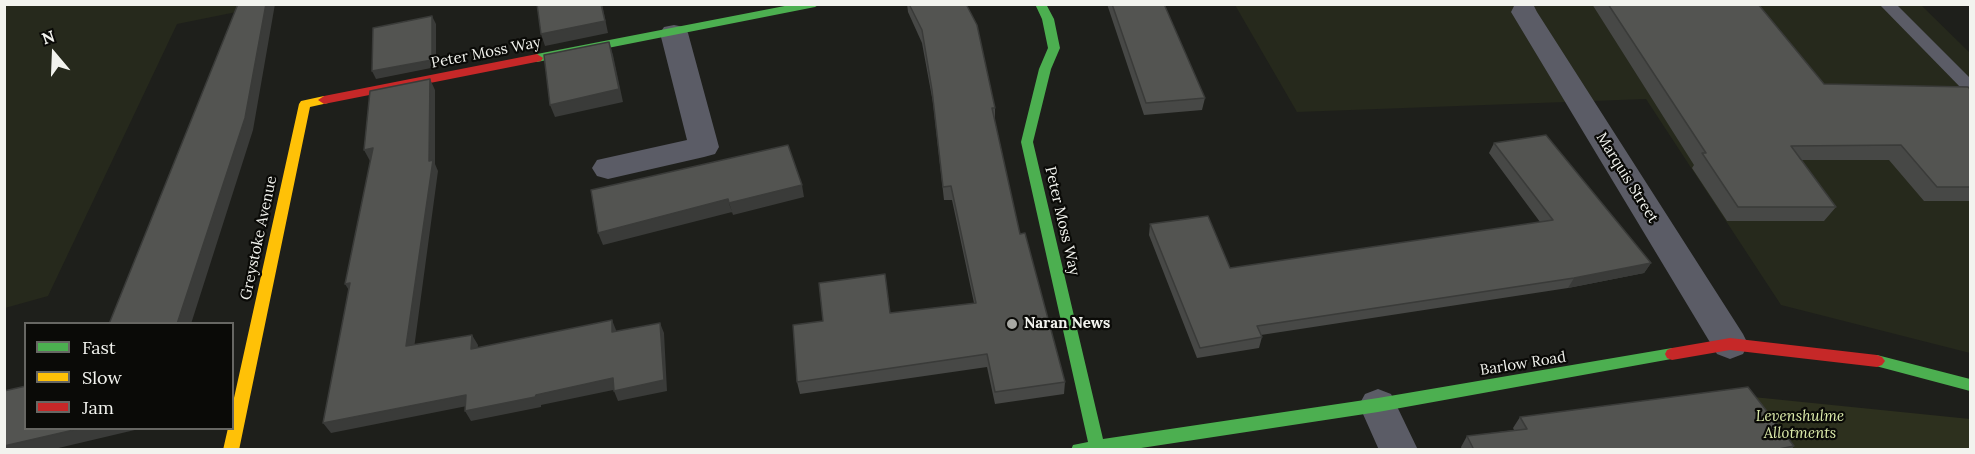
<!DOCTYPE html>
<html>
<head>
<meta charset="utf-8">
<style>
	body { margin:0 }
	#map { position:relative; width:1975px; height:454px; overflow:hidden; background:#1e1f1b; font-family:Lora,serif }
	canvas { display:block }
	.frame { position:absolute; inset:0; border:6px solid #f2f3ee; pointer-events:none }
	.legend { position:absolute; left:24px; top:322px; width:210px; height:108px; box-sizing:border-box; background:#0a0a07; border:2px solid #676763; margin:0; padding:8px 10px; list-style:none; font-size:18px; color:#f2f3ee }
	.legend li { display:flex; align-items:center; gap:12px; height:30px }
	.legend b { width:30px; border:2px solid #676763 }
	.north { position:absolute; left:24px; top:24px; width:60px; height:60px; -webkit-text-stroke:4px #0a0a07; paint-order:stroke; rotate:341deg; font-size:16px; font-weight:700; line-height:24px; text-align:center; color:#f2f3ee }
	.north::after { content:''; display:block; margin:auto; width:21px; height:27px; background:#f2f3ee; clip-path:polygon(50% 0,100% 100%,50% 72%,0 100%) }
</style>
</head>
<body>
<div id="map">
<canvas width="1975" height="454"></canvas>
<div class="frame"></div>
<ul class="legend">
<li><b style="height:8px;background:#4caf50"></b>Fast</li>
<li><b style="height:8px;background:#ffc107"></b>Slow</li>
<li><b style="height:8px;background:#c62828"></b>Jam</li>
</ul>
<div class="north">N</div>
</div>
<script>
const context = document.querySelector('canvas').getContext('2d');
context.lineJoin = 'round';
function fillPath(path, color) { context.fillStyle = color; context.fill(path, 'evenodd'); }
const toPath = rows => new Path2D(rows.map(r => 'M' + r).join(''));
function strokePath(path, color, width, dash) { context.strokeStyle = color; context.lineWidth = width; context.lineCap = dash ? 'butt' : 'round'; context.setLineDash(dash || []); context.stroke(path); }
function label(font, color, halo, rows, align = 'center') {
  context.font = font + ' Lora,serif'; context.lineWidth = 4.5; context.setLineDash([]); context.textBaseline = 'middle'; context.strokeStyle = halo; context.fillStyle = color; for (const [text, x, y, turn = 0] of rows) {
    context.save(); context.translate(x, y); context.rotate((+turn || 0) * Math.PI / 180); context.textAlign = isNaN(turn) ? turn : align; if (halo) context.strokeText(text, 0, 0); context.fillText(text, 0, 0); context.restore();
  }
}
const built = toPath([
	[5,5,271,5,177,24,48,296,5,308],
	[1235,5,1921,5,1970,53,1970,353,1781,305,1646,99,1297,112]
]);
const green = toPath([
	[1753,397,1970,419,1970,449,1780,449]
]);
const lane = toPath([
	[1879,4,1896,4,1970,78,1970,92,1964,91,1879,4]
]);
const street = toPath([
	[1526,4,1534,6,1537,12,1743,334,1748,344,1743,354,1730,359,1717,354,1511,12,1514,6,1526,4],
	[674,25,684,27,688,33,719,147,715,154,704,157,608,179,597,176,592,168,597,160,687,140,660,33,664,27,674,25],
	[1378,389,1391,394,1418,450,1379,450,1359,405,1365,394,1378,389]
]);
const fast = toPath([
	[795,4,820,4,815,7,537,62,531,58,537,54,795,4],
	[1035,4,1046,4,1054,19,1060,48,1051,69,1033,142,1103,439,1378,398,1672,348,1677,350,1679,354,1677,358,1378,412,1128,450,1071,450,1073,445,1088,442,1021,142,1039,69,1048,48,1042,19,1035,4],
	[1877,355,1970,379,1970,391,1872,365,1869,361,1872,357,1877,355]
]);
const slow = toPath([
	[324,96,328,97,330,100,328,103,310,107,239,450,223,450,228,428,232,428,232,407,299,104,301,101,324,96]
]);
const jam = toPath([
	[537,54,543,58,541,61,324,104,318,100,324,96,537,54],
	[1730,338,1877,355,1882,357,1885,361,1882,365,1877,367,1730,350,1672,360,1667,358,1665,354,1667,350,1672,348,1730,338]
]);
const wall = toPath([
	[907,4,966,4,995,108,995,121,1020,234,1065,382,1064,394,995,404,987,367,800,394,797,382,890,313,974,303,952,200,944,200,933,103,922,43,908,12],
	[1107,4,1164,4,1205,98,1202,110,1144,115],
	[1592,4,1758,4,1824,84,1971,90,1971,201,1924,201,1889,160,1801,160,1836,207,1824,221,1727,221,1692,168,1694,165],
	[1494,143,1651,263,1644,273,1568,288,1261,335,1262,337,1259,348,1197,358,1149,235,1150,224,1230,268,1540,222,1489,153],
	[1520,417,1794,446,1791,450,1462,450,1461,447,1467,436,1514,430,1513,428]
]);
const shadedWall = toPath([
	[266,4,275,4,253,130,191,324,177,324],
	[601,4,602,4,608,33,545,46,541,34],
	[432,16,436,24,436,67,376,79,372,71],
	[609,42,613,55,623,102,555,117,550,105],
	[430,79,435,90,435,164,438,171,413,356,406,346,429,161],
	[373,148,379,159,370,161,364,150],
	[802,185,804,197,733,215,729,203],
	[728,199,732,212,603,245,598,233],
	[1651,263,1644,273,1568,288,1574,278],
	[350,283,352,295,345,284],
	[612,320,616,330,617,343,612,332],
	[660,323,664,333,667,391,618,401,614,391],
	[472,335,478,345,477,359,471,349],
	[613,378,618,389,541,405,541,407,471,421,465,411,536,395],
	[466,395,472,405,331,433,323,423],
	[78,429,139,429,50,450,4,450,4,446]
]);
const building = toPath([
	[238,4,266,4,245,118,177,324,109,324,238,4],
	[537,4,601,4,605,21,541,34,537,4],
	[909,4,966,4,977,25,995,108,992,108,1020,234,1025,233,1065,382,995,392,987,354,797,382,793,325,823,321,819,283,885,274,890,313,976,303,951,186,943,187,932,90,922,30,909,4],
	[1112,4,1164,4,1205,98,1146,103,1112,4],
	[1608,4,1758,4,1824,84,1968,87,1971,90,1971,187,1937,187,1901,145,1791,146,1836,207,1738,207,1702,153,1706,153,1608,4],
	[432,16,432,60,372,71,373,28,432,16],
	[609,42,619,89,550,105,544,55,609,42],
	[430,79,429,161,433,160,406,346,472,335,471,349,612,320,612,332,660,323,664,380,614,391,613,378,536,395,535,397,465,411,466,395,323,423,350,283,345,284,373,148,364,150,370,91,430,79],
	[1546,135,1651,263,1574,278,1257,326,1262,337,1200,348,1150,224,1208,216,1230,268,1553,220,1494,143,1546,135],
	[788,145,802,185,729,203,728,199,598,233,591,190,788,145],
	[26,386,26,429,78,429,4,446,4,391,26,386],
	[1748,387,1794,446,1774,450,1474,450,1467,436,1527,429,1520,417,1748,387]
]);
const markers = [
	[1012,324,6,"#a8a9a4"]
];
const streetNames = [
	["Peter Moss Way",486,53,-11],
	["Marquis Street",1627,178,58],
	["Peter Moss Way",1062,221,77],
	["Greystoke Avenue",259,238,-78],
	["Barlow Road",1523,364,-9]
];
const poiNames = [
	["Naran News",1024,324]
];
const parkNames = [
	["Levenshulme",1800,417],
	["Allotments",1800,434]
];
fillPath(built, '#26291c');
fillPath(green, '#2d301e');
fillPath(lane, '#5b5c66');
fillPath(street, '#5b5c66');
fillPath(fast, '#4caf50');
fillPath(slow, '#ffc107');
fillPath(jam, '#c62828');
fillPath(wall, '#474846');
fillPath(shadedWall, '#3a3b39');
fillPath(building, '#535451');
strokePath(building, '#3a3b39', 1.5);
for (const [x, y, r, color] of markers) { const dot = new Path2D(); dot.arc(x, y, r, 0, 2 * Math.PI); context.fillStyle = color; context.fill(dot); strokePath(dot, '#0a0a07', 2); }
label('15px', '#f2f3ee', '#0a0a07', streetNames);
label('bold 15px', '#f2f3ee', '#0a0a07', poiNames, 'left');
label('italic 15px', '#ddecab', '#0a0a07', parkNames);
</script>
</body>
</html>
